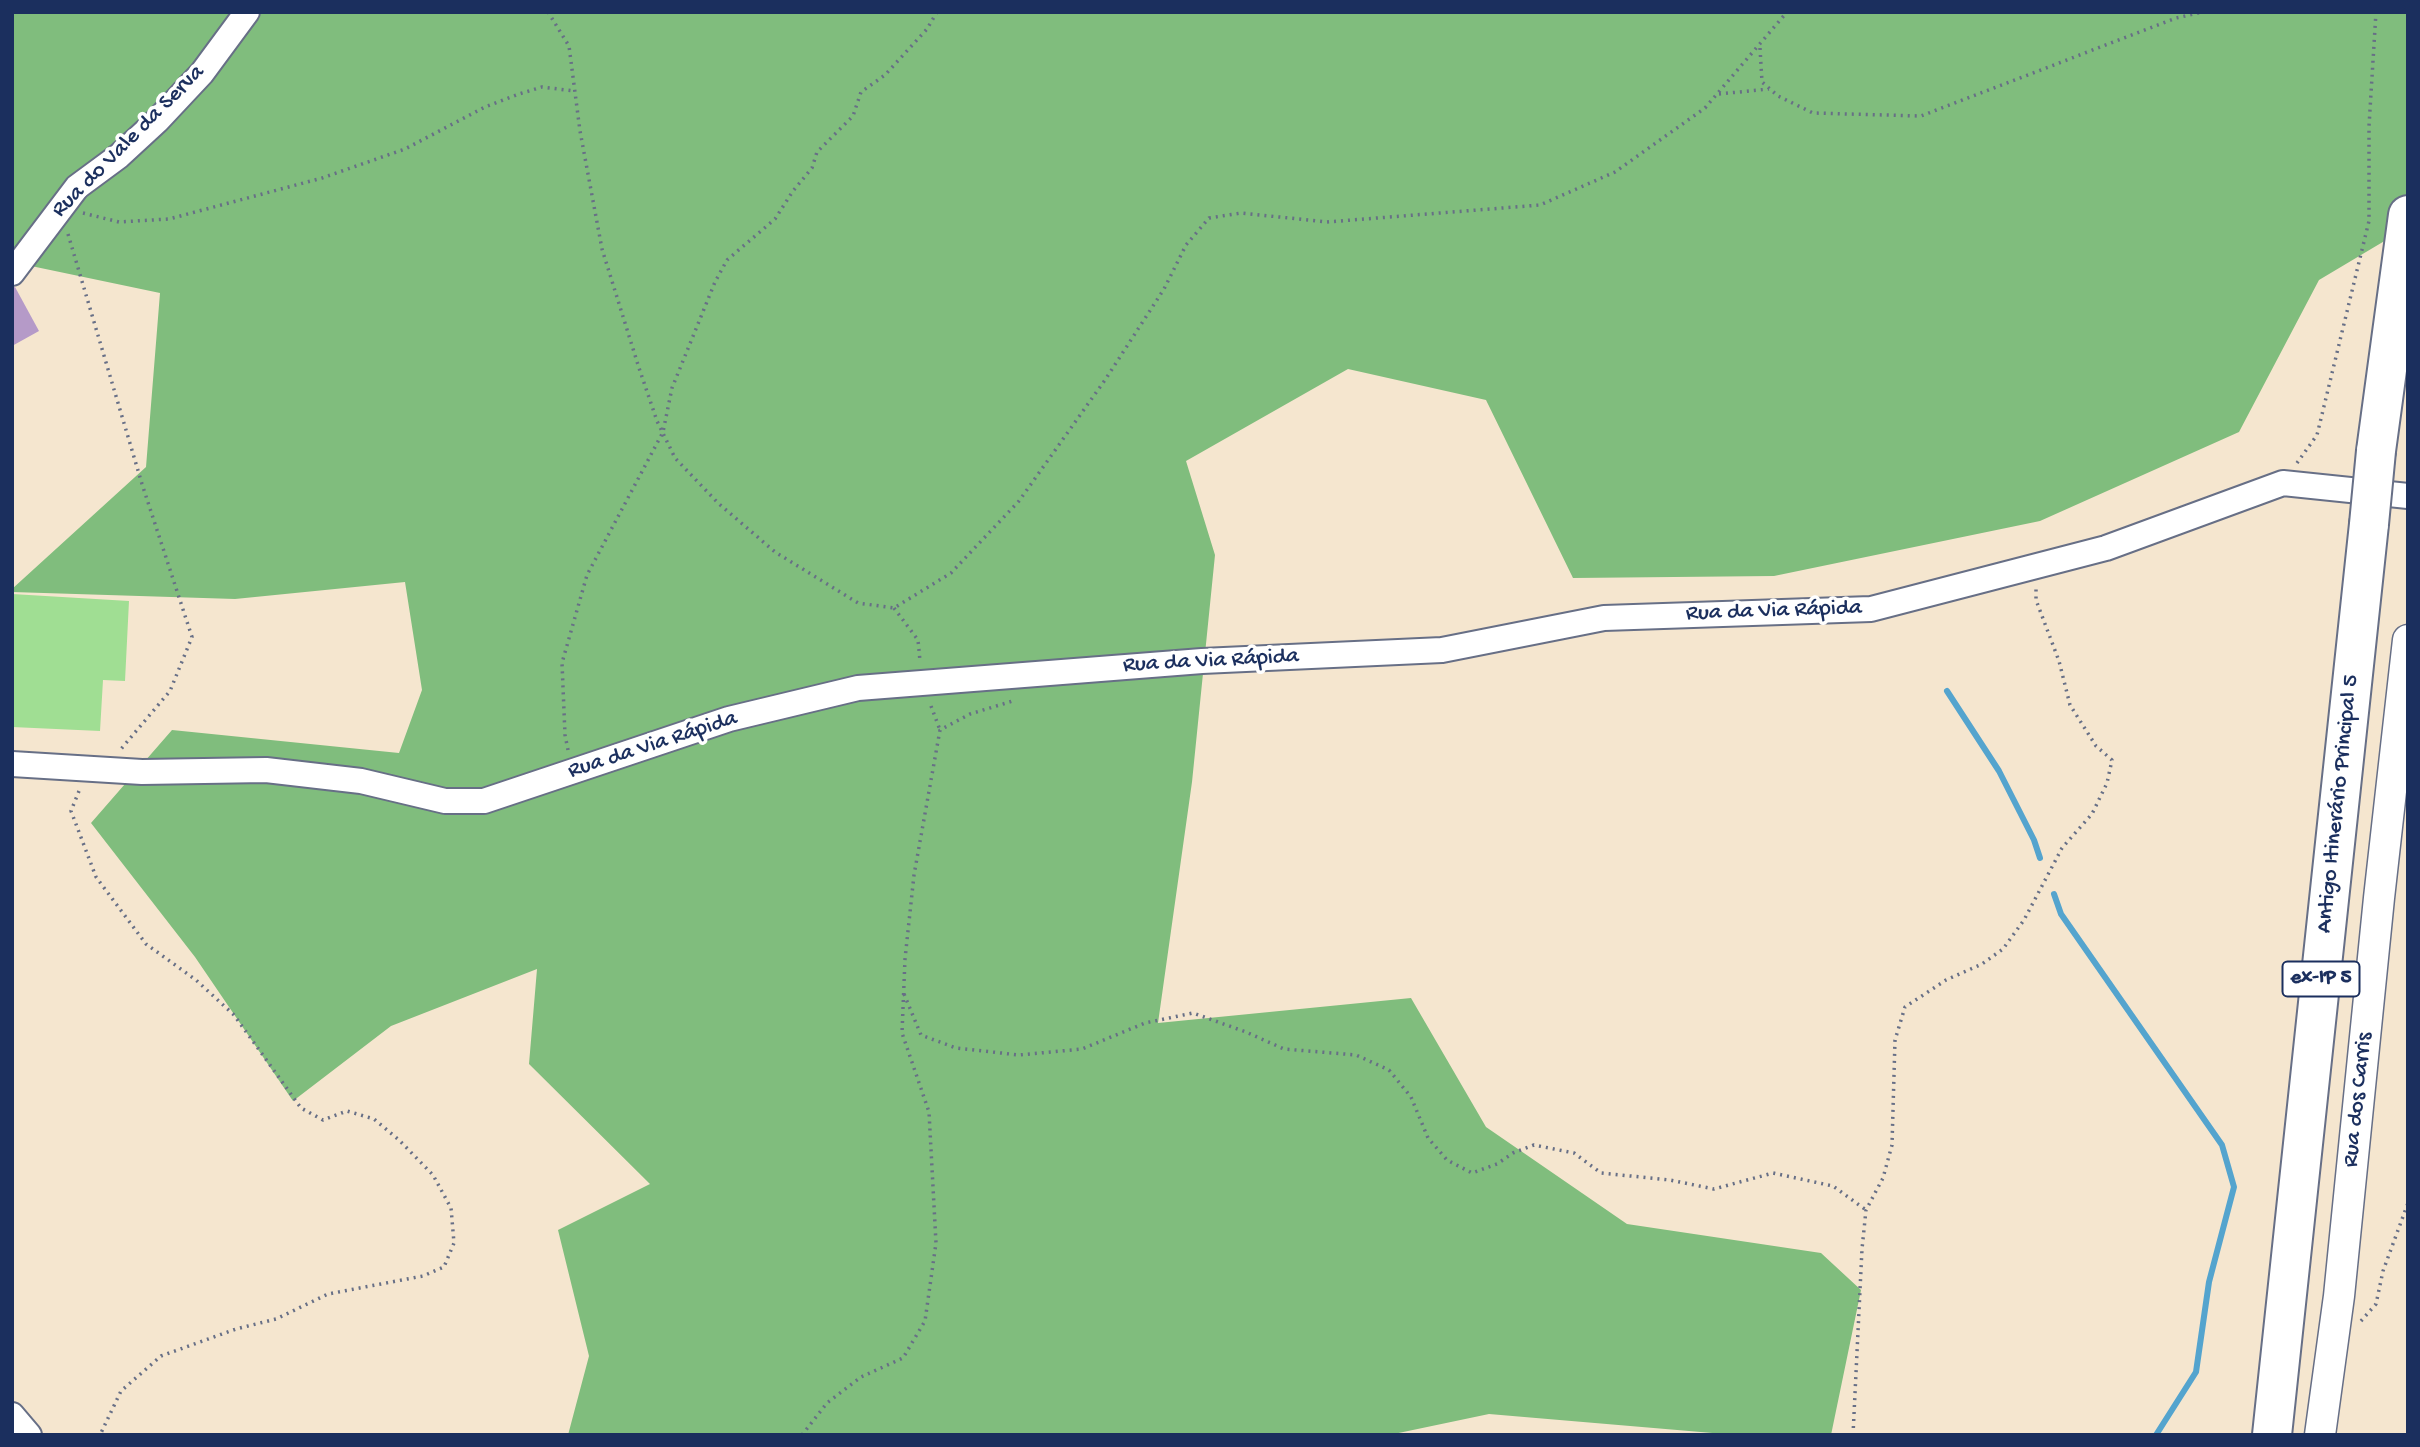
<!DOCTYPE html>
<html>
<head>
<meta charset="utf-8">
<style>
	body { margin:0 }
	#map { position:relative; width:2420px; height:1447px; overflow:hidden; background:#f5e6cf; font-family:"Gochi Hand",sans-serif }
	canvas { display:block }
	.frame { position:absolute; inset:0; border:14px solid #1b2f5e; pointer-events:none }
</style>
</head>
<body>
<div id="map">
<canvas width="2420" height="1447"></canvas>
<div class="frame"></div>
</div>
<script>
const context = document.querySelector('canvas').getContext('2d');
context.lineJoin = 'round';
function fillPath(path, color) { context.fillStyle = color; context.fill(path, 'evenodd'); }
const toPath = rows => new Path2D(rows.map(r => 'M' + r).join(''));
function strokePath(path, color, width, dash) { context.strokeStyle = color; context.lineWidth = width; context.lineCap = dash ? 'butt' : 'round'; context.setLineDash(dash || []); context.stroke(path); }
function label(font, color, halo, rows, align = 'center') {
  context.font = font + ' "Gochi Hand",sans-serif'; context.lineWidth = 7; context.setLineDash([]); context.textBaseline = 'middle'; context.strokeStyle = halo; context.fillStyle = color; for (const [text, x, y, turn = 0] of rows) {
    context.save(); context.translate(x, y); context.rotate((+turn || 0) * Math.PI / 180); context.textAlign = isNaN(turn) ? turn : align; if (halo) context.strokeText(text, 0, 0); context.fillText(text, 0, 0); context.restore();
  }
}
const green = toPath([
	[12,594,129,601,125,681,103,680,100,731,12,727]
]);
const forest = toPath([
	[12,12,2408,12,2408,227,2319,280,2239,432,2040,521,1774,576,1573,578,1486,400,1348,369,1186,461,1215,555,1192,782,1158,1023,1411,998,1486,1127,1627,1224,1821,1253,1861,1290,1831,1435,1736,1435,1489,1414,1389,1435,568,1435,589,1356,558,1230,650,1184,529,1064,537,969,391,1026,293,1101,195,957,91,823,172,730,399,753,422,690,405,582,235,599,12,592,12,589,146,467,160,293,12,262]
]);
const stream = toPath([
	[1947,691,1999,771,2034,840,2040,858],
	[2054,894,2061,914,2222,1145,2234,1187,2209,1282,2196,1372,2156,1435]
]);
const building = toPath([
	[15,287,39,331,12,346,12,288]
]);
const path = toPath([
	[548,12,569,46,580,131,602,249,639,368,657,421,675,458,718,503,775,552,858,603,894,608,951,573,1019,501,1105,380,1164,289,1186,245,1209,218,1241,213,1327,222,1540,205,1615,172,1705,108,1787,12],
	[1760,48,1762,82,1778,96,1813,113,1921,116,2176,18,2203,12],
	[1719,94,1769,89],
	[83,213,119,222,169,219,322,178,405,149,485,107,519,94,542,87,574,91],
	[68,234,142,484,192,637,170,691,121,749],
	[2297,463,2317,435,2369,221,2369,126,2376,12],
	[894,608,918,640,920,661],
	[931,706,940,730],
	[568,750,565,735,562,663,587,575,663,432,672,388,715,282,727,260,775,219,793,191,812,168,817,152,853,116,861,92,885,75,927,29,937,12],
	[79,791,71,811,96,877,146,944,196,980,234,1015,301,1108,323,1120,347,1111,374,1119,399,1140,433,1175,451,1208,454,1243,444,1267,423,1276,328,1294,276,1319,236,1329,161,1356,121,1391,100,1435],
	[904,994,921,1035,956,1048,1019,1055,1082,1049,1145,1023,1193,1013,1246,1032,1284,1049,1356,1055,1389,1070,1411,1097,1428,1138,1447,1160,1472,1173,1497,1164,1513,1153,1534,1145,1574,1153,1601,1173,1670,1180,1714,1189,1773,1173,1833,1186,1866,1210],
	[2361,1321,2376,1304,2383,1271,2408,1203],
	[802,1435,827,1403,861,1377,903,1358,925,1321,936,1243,929,1112,902,1033,905,959,914,875,940,730,970,714,1016,700],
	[1853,1435,1862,1249,1866,1210,1883,1178,1892,1145,1895,1040,1905,1007,1946,980,1982,964,2003,949,2024,920,2062,848,2092,814,2107,783,2112,760,2096,746,2070,705,2059,661,2036,600,2036,589]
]);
const minor = toPath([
	[12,273,77,187,119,156,157,121,202,73,247,12],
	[12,764,142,772,266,770,361,781,445,801,484,801,729,719,858,688,1202,661,1442,650,1604,618,1871,609,2106,548,2283,483,2408,496],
	[12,1415,29,1435]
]);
const tertiary = toPath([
	[2320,1435,2339,1296,2379,898,2408,640]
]);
const trunk = toPath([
	[2376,451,2408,215],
	[2272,1435,2369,524]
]);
const trunkBridge = toPath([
	[2369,524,2376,451]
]);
const shields = [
	[2321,979,77]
];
const shieldNames = [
	["ex-IP 5",2321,979]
];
const streetNames = [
	["Rua do Vale da Serva",129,142,-45],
	["Rua da Via Rápida",1774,612,-2],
	["Rua da Via Rápida",1211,662,-3],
	["Rua da Via Rápida",653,746,-18],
	["Antigo Itinerário Principal 5",2339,804,-84],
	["Rua dos Carris",2359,1100,-84]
];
fillPath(green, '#a0de93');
fillPath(forest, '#80bd7d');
strokePath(stream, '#54a4ce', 6);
fillPath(building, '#b59ac8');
strokePath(minor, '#676f86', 28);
strokePath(tertiary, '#676f86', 33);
strokePath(trunk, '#676f86', 42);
strokePath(path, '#676f86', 3.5, [2, 5]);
strokePath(minor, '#fff', 24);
strokePath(tertiary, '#fff', 30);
strokePath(trunk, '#fff', 38);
strokePath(trunkBridge, '#676f86', 42, []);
strokePath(trunkBridge, '#fff', 38);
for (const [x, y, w] of shields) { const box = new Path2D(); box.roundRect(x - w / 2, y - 17.5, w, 35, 5); context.fillStyle = '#fff'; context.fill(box); strokePath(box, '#1b2f5e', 2); }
label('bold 21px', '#1b2f5e', null, shieldNames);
label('23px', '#1b2f5e', '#fff', streetNames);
</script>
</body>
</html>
